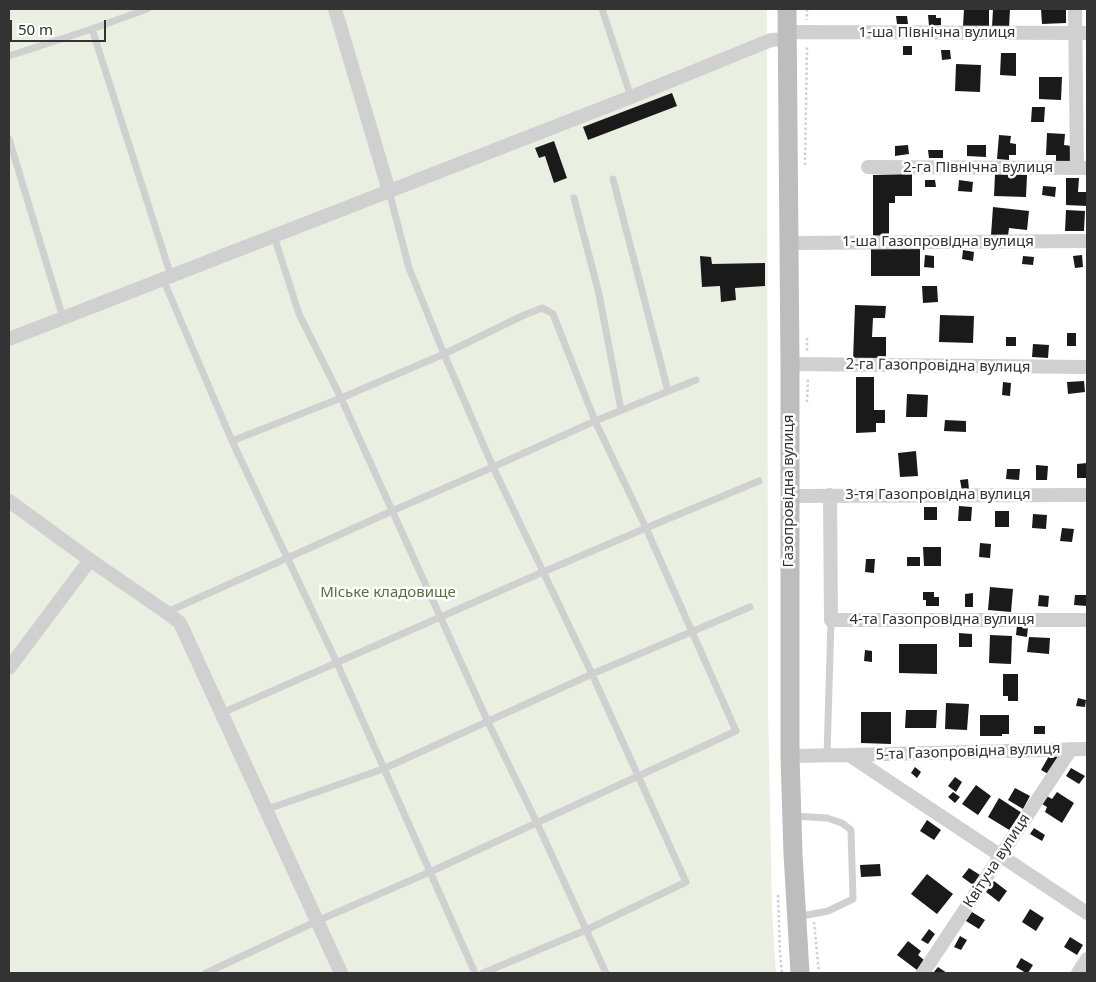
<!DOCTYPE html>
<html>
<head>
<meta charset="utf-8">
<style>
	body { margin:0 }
	#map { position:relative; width:1096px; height:982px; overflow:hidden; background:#fff; font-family:"Noto Sans",sans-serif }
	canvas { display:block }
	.frame { position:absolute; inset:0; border:10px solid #333; pointer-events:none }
	.scale { position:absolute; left:10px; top:20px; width:96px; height:22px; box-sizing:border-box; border:2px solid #333; border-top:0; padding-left:6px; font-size:15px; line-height:18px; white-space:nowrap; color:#333; -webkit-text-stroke:4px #fff; paint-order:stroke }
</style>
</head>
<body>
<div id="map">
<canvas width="1096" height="982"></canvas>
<div class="frame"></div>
<div class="scale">50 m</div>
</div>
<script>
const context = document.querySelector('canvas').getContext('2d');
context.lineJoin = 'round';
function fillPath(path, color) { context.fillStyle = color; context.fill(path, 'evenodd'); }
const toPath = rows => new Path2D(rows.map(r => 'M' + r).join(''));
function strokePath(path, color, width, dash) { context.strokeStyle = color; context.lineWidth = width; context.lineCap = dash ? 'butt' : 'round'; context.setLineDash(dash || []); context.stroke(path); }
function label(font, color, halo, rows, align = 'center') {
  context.font = font + ' "Noto Sans",sans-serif'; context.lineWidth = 5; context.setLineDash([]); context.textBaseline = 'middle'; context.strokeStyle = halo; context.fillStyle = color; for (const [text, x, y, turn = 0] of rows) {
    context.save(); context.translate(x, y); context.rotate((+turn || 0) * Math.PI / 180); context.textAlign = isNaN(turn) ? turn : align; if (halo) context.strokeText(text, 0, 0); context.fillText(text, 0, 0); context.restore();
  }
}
const green = toPath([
	[9,9,767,9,768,708,772,909,776,973,9,973]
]);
const building = toPath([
	[964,9,989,9,989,27,963,26],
	[993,9,1010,9,1009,28,992,27],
	[1041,9,1066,9,1066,23,1042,24],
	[928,15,936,15,936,18,941,18,941,25,929,26],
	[896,16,907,16,908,24,897,24],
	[903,46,912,46,912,55,903,55],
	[941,50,950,50,951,59,942,60],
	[1001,53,1016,53,1016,76,1000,75],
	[956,64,981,65,980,92,955,91],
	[1039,77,1062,77,1061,100,1039,99],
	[672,93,677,106,588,140,583,127],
	[1032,107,1045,107,1044,122,1031,122],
	[1047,133,1065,134,1064,145,1072,146,1071,163,1056,162,1056,155,1046,155],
	[999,135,1011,136,1010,143,1016,144,1016,155,1009,155,1009,160,997,159],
	[554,141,567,178,554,183,545,156,539,158,535,148],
	[908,145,909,154,895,156,895,146],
	[967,145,986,145,986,157,967,156],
	[928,150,943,150,943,158,929,158],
	[912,174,912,196,895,196,895,203,889,203,889,236,873,236,873,175],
	[995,174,1027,175,1026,197,994,196],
	[1066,178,1079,178,1078,192,1087,192,1087,206,1066,205],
	[925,180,935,180,936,187,925,187],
	[959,180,973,182,972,192,958,191],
	[1043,186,1056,187,1055,197,1042,195],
	[993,207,1029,211,1027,230,1009,228,1008,236,991,235],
	[1066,210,1085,211,1084,231,1065,231],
	[871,247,920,247,920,276,871,276],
	[963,250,974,252,973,261,962,259],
	[925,255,934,256,934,268,924,267],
	[1082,255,1083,267,1075,268,1073,256],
	[700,256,711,257,712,264,765,263,765,286,735,288,736,300,721,302,720,286,702,287],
	[1023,256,1034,257,1033,265,1022,264],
	[922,286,937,286,938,302,923,303],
	[855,305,886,306,885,318,873,318,872,337,886,337,886,362,853,361],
	[940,315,974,316,973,343,939,342],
	[1067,333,1076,333,1076,346,1067,346],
	[1006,337,1016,337,1016,346,1006,346],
	[1033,344,1049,345,1048,358,1032,357],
	[856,377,874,377,874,410,885,410,885,423,876,423,876,432,856,433],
	[1084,381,1085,392,1068,394,1067,382],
	[1003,382,1011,383,1010,396,1002,395],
	[907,394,928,395,927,417,906,417],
	[945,420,966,421,966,432,944,431],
	[916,451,918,476,900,477,898,453],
	[1087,463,1087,478,1077,478,1077,464],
	[1036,465,1048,466,1047,480,1036,480],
	[1007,469,1020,469,1019,480,1006,479],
	[968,479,969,490,962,491,960,480],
	[959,506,972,507,971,521,958,521],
	[924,507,937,507,937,520,924,520],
	[995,511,1009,511,1009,527,995,527],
	[1033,514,1047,515,1046,529,1032,528],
	[1062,528,1074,529,1072,542,1060,541],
	[980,543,991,544,990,558,979,557],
	[923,547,941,547,941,566,924,566],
	[907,557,920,557,920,566,907,566],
	[866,559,875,559,874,573,865,572],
	[990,587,1013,589,1011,612,988,610],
	[923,592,934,592,934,597,939,597,939,606,926,606,926,600,923,600],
	[973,593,973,607,965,607,965,594],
	[1039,595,1049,596,1048,607,1038,606],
	[1075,595,1087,595,1087,606,1074,605],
	[1017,625,1028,626,1027,637,1016,635],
	[959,633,972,634,972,647,959,647],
	[990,635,1012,636,1011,664,989,663],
	[1029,637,1050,638,1049,654,1027,652],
	[899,644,937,644,937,674,899,673],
	[865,650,872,651,872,662,864,661],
	[1003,674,1018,674,1018,701,1008,701,1008,696,1003,696],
	[1078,698,1086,700,1085,707,1076,706],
	[946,703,969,704,967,730,945,729],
	[906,710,937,710,936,728,905,728],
	[861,712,891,712,891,744,861,743],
	[980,715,1009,715,1009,734,1002,734,1002,736,980,736],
	[1034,726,1045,726,1045,734,1034,734],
	[1049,756,1061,757,1050,775,1041,770],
	[915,767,921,772,917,778,911,773],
	[1071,768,1085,776,1079,784,1066,776],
	[955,777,962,782,956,792,948,786],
	[976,785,991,796,978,815,962,804],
	[1015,788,1030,796,1023,809,1008,800],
	[953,792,960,797,955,803,948,797],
	[1057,792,1074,803,1062,823,1045,812,1047,807,1042,804,1047,796,1052,799],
	[999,798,1022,813,1011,831,988,817],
	[927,820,941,830,934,840,920,831],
	[1034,828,1045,835,1042,841,1030,834],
	[880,864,881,876,861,877,860,865],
	[969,868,980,875,973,885,962,877],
	[927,874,953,894,937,914,911,894],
	[994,881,1007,891,999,902,986,892],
	[1030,909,1044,918,1036,931,1022,922],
	[972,912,985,920,979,929,966,921],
	[929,929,935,934,928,944,921,940],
	[960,936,967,940,961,950,954,947],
	[1070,937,1083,945,1077,955,1064,947],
	[908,941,921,951,918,955,924,960,917,970,897,955],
	[1021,958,1033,965,1028,973,1026,973,1016,967],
	[938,967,947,973,933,973]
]);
const path = toPath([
	[807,9,807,20],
	[805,165,807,45],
	[807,338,807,352],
	[807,402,808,378],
	[778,895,780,952,782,973],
	[814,922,819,973]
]);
const lane = toPath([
	[602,9,631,97],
	[92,29,171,276],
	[9,56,92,29,147,9],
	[9,139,63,318],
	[613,179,668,391],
	[389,191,409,268,444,354,493,467,592,674,686,882,586,930,483,973],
	[574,198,599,294,621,410],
	[274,236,299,314,341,398,488,722,537,823,606,973],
	[163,279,232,441,337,663,475,973],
	[167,612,392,511,493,467,595,421,696,380],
	[222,713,543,572,646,528,759,481],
	[827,755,831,620],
	[265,810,383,769,592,674,750,607],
	[793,816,827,818,842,823,851,830,853,899,828,911,797,917],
	[206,973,317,921,430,872,736,731,646,528,595,421,553,314,548,311,542,308,522,316,444,354,341,398,232,441]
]);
const street = toPath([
	[335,9,389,191],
	[1075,9,1077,168],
	[787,32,1087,33],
	[868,167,1087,168],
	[789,243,1087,241],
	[9,339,631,97,771,40,787,39],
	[790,364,1087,367],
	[830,495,831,620,1087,620],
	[789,496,1087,495],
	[9,501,90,560,166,612,180,623,341,973],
	[9,668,90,560],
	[849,755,1087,749],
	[790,756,849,755,1087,913],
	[923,973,1071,749],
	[1078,973,1087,959]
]);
const secondary = toPath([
	[787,9,790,364,790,756,793,854,800,973]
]);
const streetNames = [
	["1-ша Північна вулиця",937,33],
	["2-га Північна вулиця",978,168],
	["1-ша Газопровідна вулиця",938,242],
	["2-га Газопровідна вулиця",938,366,1],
	["Газопровідна вулиця",789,491,-90],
	["3-тя Газопровідна вулиця",938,495],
	["4-та Газопровідна вулиця",942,620],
	["5-та Газопровідна вулиця",968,752,-2],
	["Квітуча вулиця",997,861,-57]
];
const parkNames = [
	["Міське кладовище",388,593]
];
fillPath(green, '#e9f0e1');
fillPath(building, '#1a1a1a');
strokePath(path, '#d0d0d0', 2.5, [2.5, 2.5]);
strokePath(lane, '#d0d0d0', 7);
strokePath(street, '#d0d0d0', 14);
strokePath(secondary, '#bdbdbd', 19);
label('15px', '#333', '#fff', streetNames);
label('15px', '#55723c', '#fff', parkNames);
</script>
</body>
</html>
